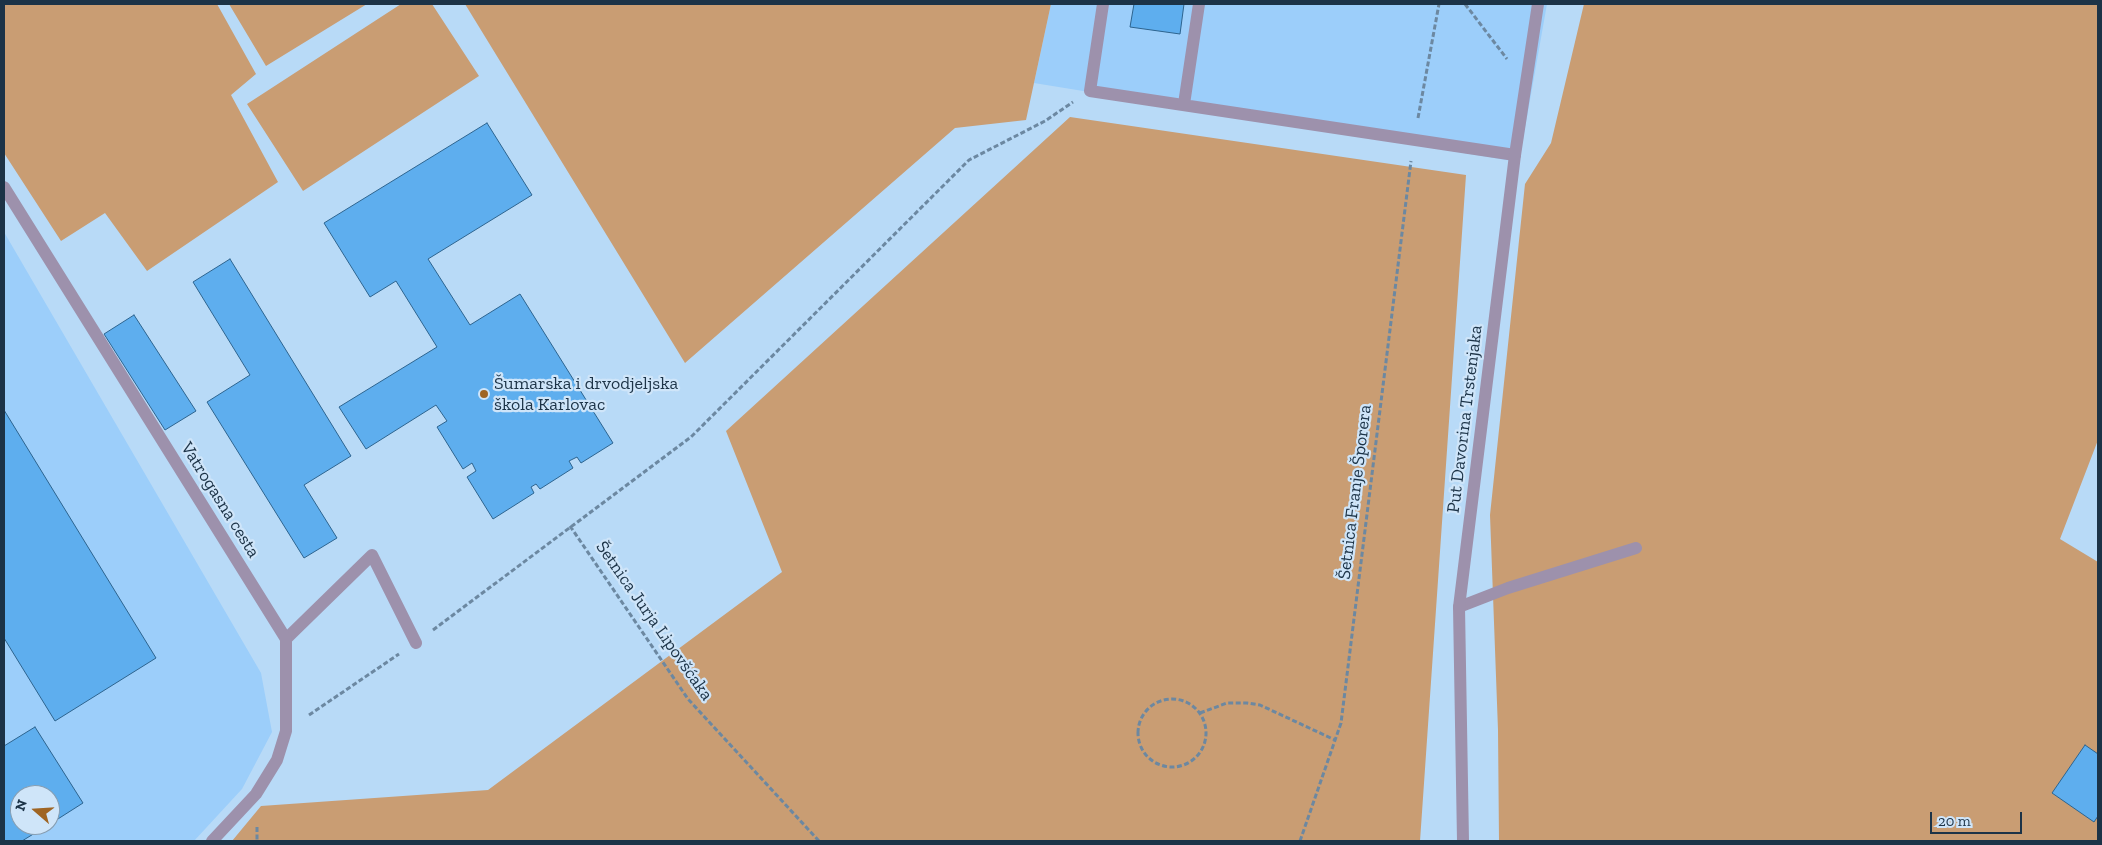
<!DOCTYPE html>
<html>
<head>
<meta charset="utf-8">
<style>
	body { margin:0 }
	#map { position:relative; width:2102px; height:845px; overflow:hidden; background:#b8daf7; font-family:"Zilla Slab",serif }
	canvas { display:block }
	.frame { position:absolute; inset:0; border:5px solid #1c3347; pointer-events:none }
	.north { position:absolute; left:10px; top:785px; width:50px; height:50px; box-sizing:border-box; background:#cfe5f9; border:1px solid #879eb2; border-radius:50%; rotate:289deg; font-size:14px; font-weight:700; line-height:20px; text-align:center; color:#1c3347 }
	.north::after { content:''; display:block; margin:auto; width:18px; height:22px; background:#9f6524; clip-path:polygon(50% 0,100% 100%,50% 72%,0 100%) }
	.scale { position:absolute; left:1930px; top:812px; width:92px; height:22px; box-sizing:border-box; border:2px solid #1c3347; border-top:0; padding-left:6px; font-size:15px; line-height:18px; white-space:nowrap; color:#1c3347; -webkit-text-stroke:4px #cfe5f9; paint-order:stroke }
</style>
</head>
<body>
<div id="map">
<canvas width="2102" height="845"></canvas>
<div class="frame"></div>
<div class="north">N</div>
<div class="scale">20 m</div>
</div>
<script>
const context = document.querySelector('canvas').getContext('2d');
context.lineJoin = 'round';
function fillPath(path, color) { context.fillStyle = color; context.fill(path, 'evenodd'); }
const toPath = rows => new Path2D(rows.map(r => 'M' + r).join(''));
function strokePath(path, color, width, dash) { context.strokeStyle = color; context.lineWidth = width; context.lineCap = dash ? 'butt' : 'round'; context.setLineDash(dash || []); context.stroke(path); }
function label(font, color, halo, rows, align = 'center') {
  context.font = font + ' "Zilla Slab",serif'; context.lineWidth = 4.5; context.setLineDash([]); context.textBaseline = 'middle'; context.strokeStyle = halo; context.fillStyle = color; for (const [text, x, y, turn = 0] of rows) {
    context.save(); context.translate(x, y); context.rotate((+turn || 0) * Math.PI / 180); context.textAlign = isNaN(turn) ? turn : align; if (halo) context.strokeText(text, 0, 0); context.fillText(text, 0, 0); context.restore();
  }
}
const built = toPath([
	[1051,4,1547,4,1519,162,1034,83],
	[4,232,261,673,272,732,242,789,194,841,4,841],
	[20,795,50,795,50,825,20,825]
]);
const green = toPath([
	[4,4,217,4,256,74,231,95,278,182,147,271,105,213,61,241,4,153],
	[229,4,367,4,266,66],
	[401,4,432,4,479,76,303,191,247,104],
	[465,4,1051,4,1026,120,955,128,685,363],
	[1584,4,2098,4,2098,440,2060,539,2098,562,2098,841,1499,841,1498,730,1490,515,1525,184,1551,143],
	[1070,117,1466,175,1420,841,232,841,261,806,488,790,782,572,726,431]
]);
const building = toPath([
	[1134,4,1184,4,1180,34,1130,27,1134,4],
	[487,123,532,195,428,259,470,325,520,294,613,443,581,463,577,457,569,461,573,468,540,489,536,484,531,487,534,493,493,519,467,477,476,471,472,463,463,469,437,427,447,421,436,405,366,449,339,407,437,347,396,281,370,297,324,223,487,123],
	[230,259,351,456,304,485,337,538,304,558,207,402,250,375,193,282,230,259],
	[134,315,196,411,165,430,104,334,134,315],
	[4,410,156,658,55,721,4,638,4,410],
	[35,727,83,803,50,824,50,795,20,795,20,825,48,825,22,841,4,841,4,746,35,727],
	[2085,745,2098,754,2098,816,2094,822,2052,793,2085,745]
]);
const path = toPath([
	[1465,4,1507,59],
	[1418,118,1439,4],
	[570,526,688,699,819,841],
	[433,630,691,437,969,160,1045,121,1073,102],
	'1138 733a34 34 0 1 1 68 0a34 34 0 1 1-68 0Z',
	[1200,713,1227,703,1247,703,1260,705,1335,740],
	[309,715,399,654],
	[257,827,257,841],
	[1300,841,1341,723,1411,161]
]);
const service = toPath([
	[1103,4,1090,91,1515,155],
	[1184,104,1199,4],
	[1459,607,1508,588,1636,548],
	[286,639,372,555,416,643]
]);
const minor = toPath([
	[4,187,286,639,286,731,277,760,256,794,212,841],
	[1463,841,1459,607,1515,155,1538,4]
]);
const markers = [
	[484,394,5,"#9f6524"]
];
const poiNames = [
	["Šumarska i drvodjeljska",494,384],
	["škola Karlovac",494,405]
];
const streetNames = [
	["Put Davorina Trstenjaka",1465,419,-83],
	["Šetnica Franje Šporera",1355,492,-83],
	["Vatrogasna cesta",220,500,58],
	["Šetnica Jurja Lipovšćaka",654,621,55]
];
fillPath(built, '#9ccefa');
fillPath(green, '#c99d73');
fillPath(building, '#5eaeee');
strokePath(building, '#2d648f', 1);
strokePath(path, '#6c88a1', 3, [5, 2.5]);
strokePath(service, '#9d91ac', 12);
strokePath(minor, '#9d91ac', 12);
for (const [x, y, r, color] of markers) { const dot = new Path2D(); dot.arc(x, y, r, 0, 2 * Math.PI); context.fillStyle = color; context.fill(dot); strokePath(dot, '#cfe5f9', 2); }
label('18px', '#1c3347', '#cfe5f9', poiNames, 'left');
label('18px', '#1c3347', '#cfe5f9', streetNames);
</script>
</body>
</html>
